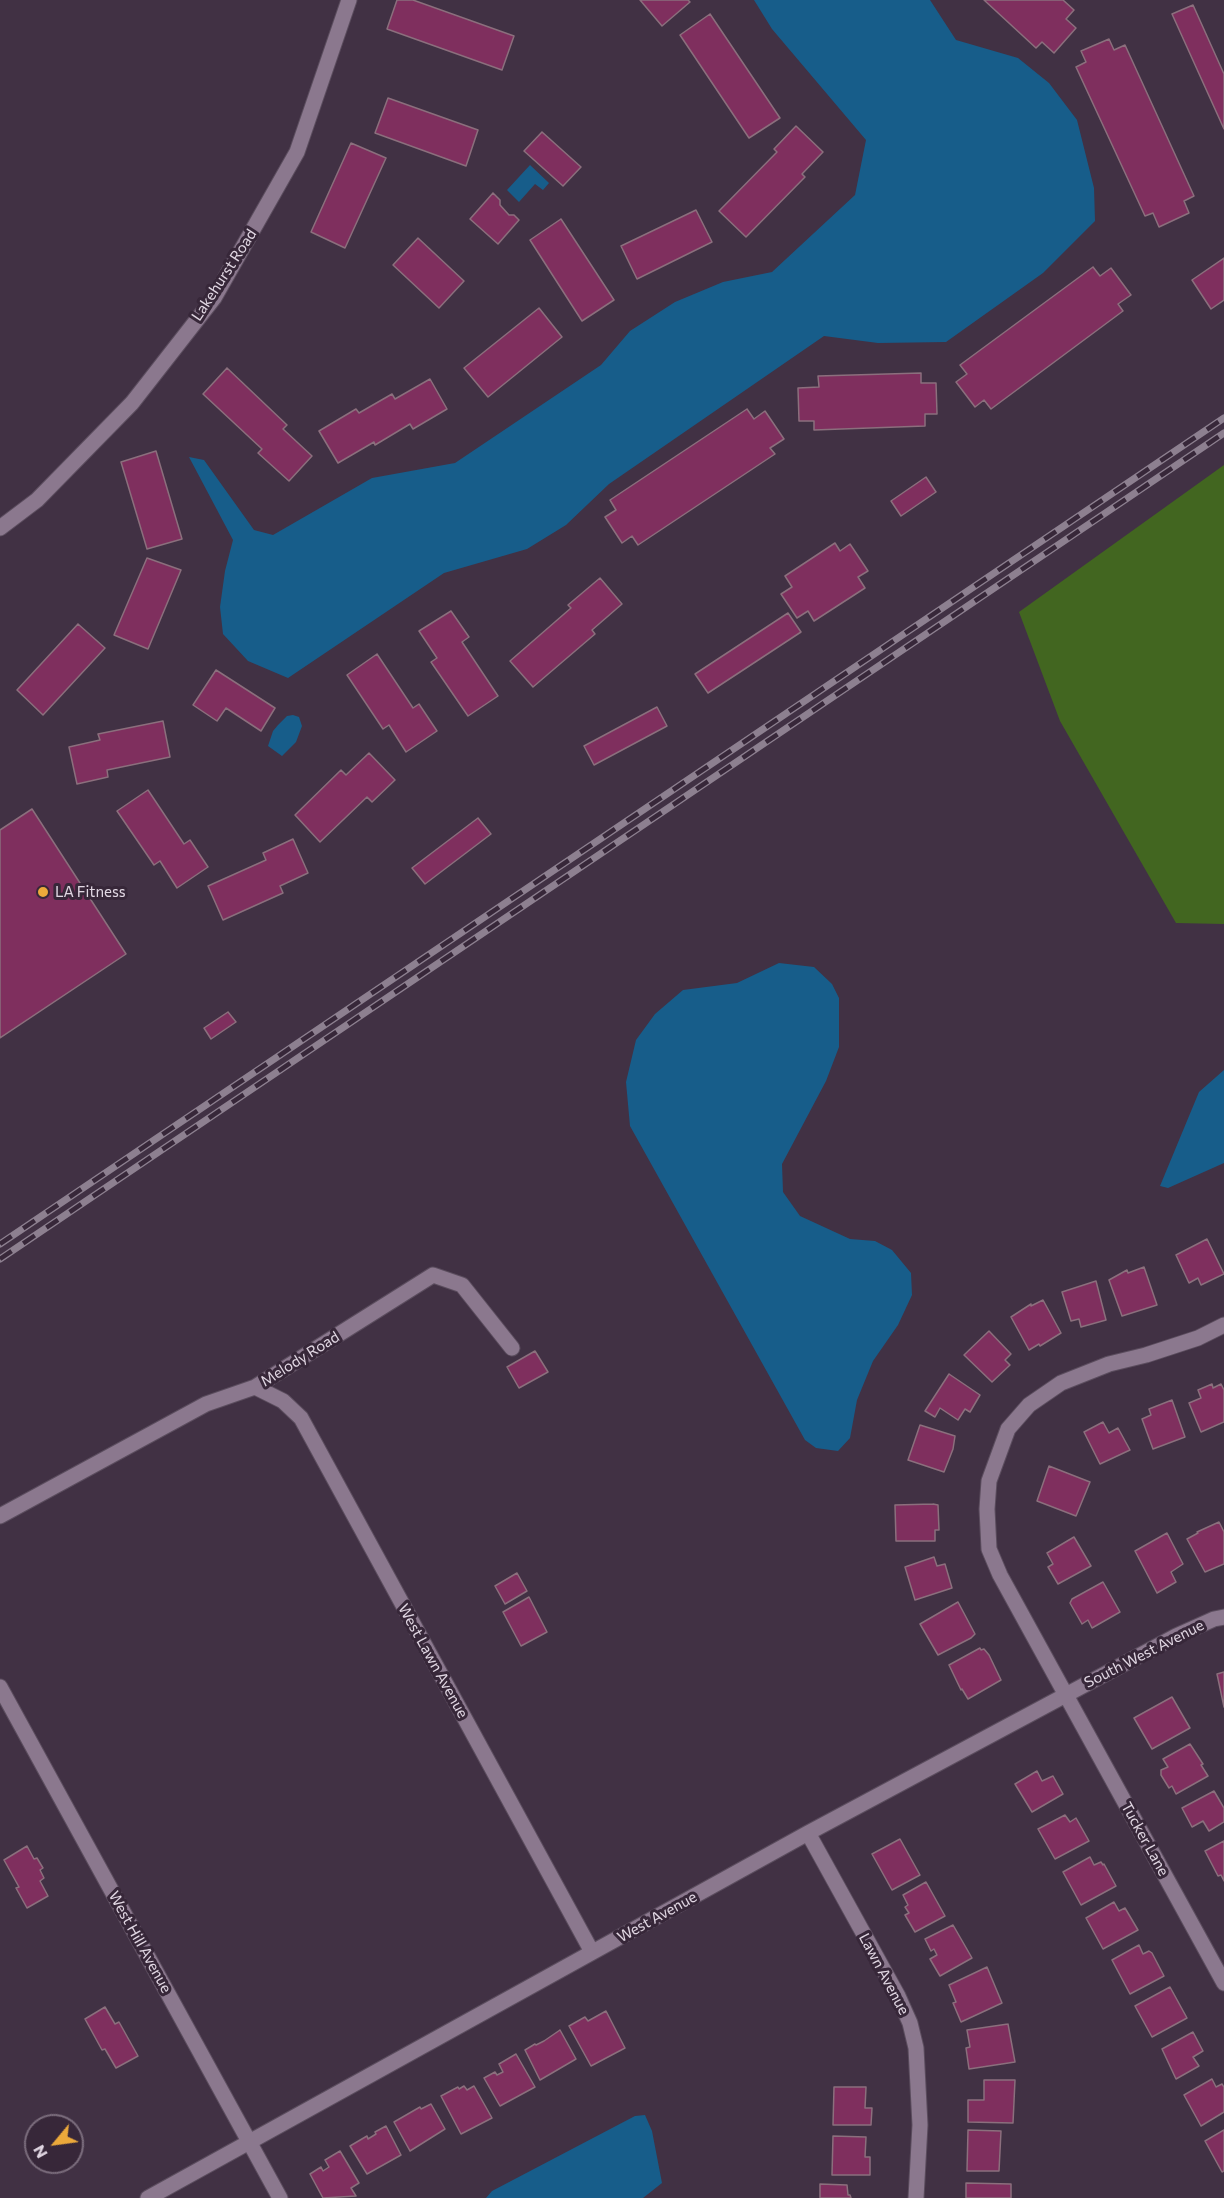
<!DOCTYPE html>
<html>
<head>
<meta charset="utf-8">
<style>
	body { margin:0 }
	#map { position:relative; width:1224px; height:2198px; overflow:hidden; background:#413144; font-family:Commissioner,sans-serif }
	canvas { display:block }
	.north { position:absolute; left:24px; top:2114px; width:60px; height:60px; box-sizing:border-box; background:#372739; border:2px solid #7b6d7d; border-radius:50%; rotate:241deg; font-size:16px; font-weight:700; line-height:24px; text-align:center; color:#e1d7e3 }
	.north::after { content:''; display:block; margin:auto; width:21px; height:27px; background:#eca93b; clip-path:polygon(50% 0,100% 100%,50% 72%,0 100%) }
</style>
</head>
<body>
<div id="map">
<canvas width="1224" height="2198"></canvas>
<div class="north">N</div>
</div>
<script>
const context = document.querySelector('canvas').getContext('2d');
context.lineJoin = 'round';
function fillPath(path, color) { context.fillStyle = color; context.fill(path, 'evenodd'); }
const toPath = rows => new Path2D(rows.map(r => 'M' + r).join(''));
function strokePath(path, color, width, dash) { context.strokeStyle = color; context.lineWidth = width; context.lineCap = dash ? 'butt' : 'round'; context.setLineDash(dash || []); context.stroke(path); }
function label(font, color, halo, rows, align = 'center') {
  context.font = font + ' Commissioner,sans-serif'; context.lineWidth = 6; context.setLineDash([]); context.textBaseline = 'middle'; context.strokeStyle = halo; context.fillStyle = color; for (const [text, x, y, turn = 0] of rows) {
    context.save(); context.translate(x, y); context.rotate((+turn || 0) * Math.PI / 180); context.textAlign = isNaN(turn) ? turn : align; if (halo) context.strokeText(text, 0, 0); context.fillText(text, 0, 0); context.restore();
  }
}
const green = toPath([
	[1224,465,1224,924,1176,923,1060,721,1019,612]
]);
const water = toPath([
	[754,0,930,0,956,40,1018,58,1049,83,1077,120,1094,188,1095,221,1043,273,946,342,878,343,824,336,609,484,566,525,527,549,444,573,288,678,248,661,223,634,220,607,225,571,233,540,189,457,204,460,254,530,273,535,372,478,455,463,601,365,630,331,675,302,723,282,772,272,855,195,866,140,772,29],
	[530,165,549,183,543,190,535,184,519,202,507,190],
	[293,715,299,717,302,726,296,742,282,756,268,746,273,731,278,725,287,716],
	[779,963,814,967,832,984,839,998,839,1047,826,1081,782,1164,783,1192,800,1216,850,1239,875,1241,892,1250,911,1273,912,1295,898,1325,873,1361,857,1400,850,1438,838,1451,816,1448,805,1440,630,1126,626,1082,636,1040,655,1014,683,990,737,983],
	[1224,1070,1224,1163,1168,1188,1160,1186,1199,1092],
	[645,2115,652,2131,662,2183,643,2198,486,2198,492,2191,635,2116]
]);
const building = toPath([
	[397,0,413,0,514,36,502,70,387,29,397,0],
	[640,0,688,0,690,2,662,26,640,0],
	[984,0,1063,0,1074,10,1066,19,1076,28,1054,53,1042,42,1036,48,984,0],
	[1193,5,1224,74,1224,129,1172,14,1193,5],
	[710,14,780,118,749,138,680,35,710,14],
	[1109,39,1114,50,1125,45,1194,196,1184,201,1189,213,1159,227,1153,213,1145,216,1076,67,1086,62,1081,51,1109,39],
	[388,98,478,130,466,166,375,133,388,98],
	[796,126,823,152,802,174,805,177,746,237,719,211,777,152,774,149,796,126],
	[542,132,581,167,563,186,524,151,542,132],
	[351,143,386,158,345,248,311,232,351,143],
	[493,193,500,200,500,205,509,215,514,215,519,220,498,244,470,219,493,193],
	[696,210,712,242,637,279,621,246,696,210],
	[561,219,614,300,582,321,530,240,561,219],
	[418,238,464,281,439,308,393,265,418,238],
	[1224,258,1224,300,1211,309,1192,280,1224,258],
	[1093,267,1100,276,1111,268,1131,295,1118,304,1123,311,991,409,984,400,975,407,956,382,967,374,960,365,1093,267],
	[539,308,562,337,488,397,464,368,539,308],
	[227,368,287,425,283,429,312,456,289,481,258,453,262,449,203,394,227,368],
	[921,373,921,383,936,383,937,414,925,414,925,426,814,430,814,421,799,421,798,388,819,387,818,376,921,373],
	[430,379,447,409,413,429,410,424,375,445,374,442,338,463,319,431,356,409,359,413,392,394,395,399,430,379],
	[747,409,754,419,765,411,784,439,770,448,775,454,638,545,632,536,622,543,605,517,616,510,610,500,747,409],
	[156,451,182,539,147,549,121,462,156,451],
	[926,477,936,492,901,516,891,501,926,477],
	[835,543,840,551,850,544,868,571,858,577,865,588,814,621,808,611,797,618,781,594,792,587,785,576,835,543],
	[147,558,181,570,148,649,114,635,147,558],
	[600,578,622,604,592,630,595,634,533,687,510,661,571,608,568,605,600,578],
	[451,611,469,637,462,642,498,696,468,716,431,662,437,658,419,631,451,611],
	[788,613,801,632,708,693,695,674,788,613],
	[78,624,105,648,43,715,17,690,78,624],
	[377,654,413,708,419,704,437,731,406,752,389,725,383,729,347,675,377,654],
	[216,670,275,708,261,731,226,708,217,721,193,705,216,670],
	[657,707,667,726,594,765,584,746,657,707],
	[163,721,170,757,107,770,108,777,77,784,69,747,100,740,98,734,163,721],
	[369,753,395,780,372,802,367,797,320,842,295,815,341,770,346,775,369,753],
	[148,790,184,844,190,840,208,867,177,888,160,861,154,865,117,811,148,790],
	[32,809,126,954,0,1038,0,830,32,809],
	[478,818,491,834,425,884,412,868,478,818],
	[293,839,308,873,280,886,283,893,223,920,208,886,266,860,263,853,293,839],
	[228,1012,236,1022,211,1039,204,1028,228,1012],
	[1207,1239,1224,1274,1201,1285,1198,1278,1189,1283,1176,1255,1207,1239],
	[1144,1267,1157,1305,1122,1316,1109,1280,1127,1270,1128,1273,1144,1267],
	[1096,1281,1106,1320,1081,1327,1079,1319,1071,1321,1062,1292,1096,1281],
	[1043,1300,1061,1333,1040,1346,1039,1344,1029,1350,1011,1317,1031,1304,1031,1306,1043,1300],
	[989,1331,1011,1354,1005,1360,1010,1365,992,1382,964,1355,989,1331],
	[535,1351,548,1372,519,1388,507,1367,535,1351],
	[949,1374,980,1395,970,1412,965,1409,958,1420,940,1408,935,1417,925,1411,949,1374],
	[1212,1384,1213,1388,1221,1384,1224,1390,1224,1422,1201,1432,1189,1403,1201,1398,1198,1390,1212,1384],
	[1172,1400,1185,1437,1153,1449,1142,1419,1151,1415,1149,1409,1172,1400],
	[1103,1422,1109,1433,1118,1428,1130,1450,1100,1464,1084,1432,1103,1422],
	[920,1425,955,1436,953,1449,944,1472,908,1460,920,1425],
	[1049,1466,1090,1482,1076,1516,1037,1501,1049,1466],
	[933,1504,938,1505,939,1530,935,1530,935,1541,896,1541,895,1505,933,1504],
	[1219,1522,1224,1532,1224,1564,1205,1572,1187,1539,1198,1533,1197,1532,1219,1522],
	[1167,1533,1183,1564,1171,1572,1176,1582,1157,1593,1135,1551,1167,1533],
	[1074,1537,1091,1566,1058,1584,1048,1567,1053,1564,1047,1553,1074,1537],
	[934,1557,937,1566,945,1564,952,1588,915,1600,905,1567,934,1557],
	[517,1573,527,1591,505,1604,495,1586,517,1573],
	[1103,1582,1120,1612,1092,1628,1088,1620,1082,1624,1070,1603,1072,1599,1103,1582],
	[529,1597,547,1632,521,1646,503,1612,529,1597],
	[958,1602,975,1634,971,1638,938,1655,920,1624,958,1602],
	[980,1648,981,1650,984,1649,989,1655,1001,1680,968,1699,962,1689,961,1690,949,1665,980,1648],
	[1224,1672,1224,1707,1217,1674,1224,1672],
	[1172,1697,1190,1728,1152,1749,1134,1718,1172,1697],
	[1190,1744,1203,1764,1201,1765,1208,1776,1176,1794,1172,1786,1169,1788,1161,1775,1161,1770,1168,1767,1163,1759,1190,1744],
	[1037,1771,1042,1781,1053,1776,1063,1794,1032,1812,1015,1784,1037,1771],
	[1214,1791,1224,1808,1224,1822,1209,1831,1203,1821,1192,1827,1182,1808,1214,1791],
	[1065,1815,1070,1822,1076,1818,1089,1841,1055,1859,1038,1829,1065,1815],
	[900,1839,920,1875,892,1890,872,1854,900,1839],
	[1224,1841,1224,1881,1221,1875,1218,1876,1205,1851,1224,1841],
	[27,1846,34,1859,37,1858,43,1868,40,1870,44,1878,40,1881,48,1896,27,1908,16,1888,19,1887,4,1860,27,1846],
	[1090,1857,1094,1865,1101,1862,1103,1865,1104,1864,1116,1886,1081,1905,1063,1872,1090,1857],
	[926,1882,945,1916,915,1932,905,1915,909,1913,905,1907,908,1905,903,1895,926,1882],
	[1114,1902,1119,1911,1125,1908,1138,1930,1103,1949,1086,1918,1114,1902],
	[953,1925,972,1958,940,1976,930,1959,937,1955,934,1949,931,1951,925,1939,953,1925],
	[1139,1945,1143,1954,1149,1951,1152,1953,1164,1976,1130,1994,1112,1960,1139,1945],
	[987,1967,1002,2003,961,2022,953,2003,956,2002,949,1985,987,1967],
	[1170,1987,1187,2018,1152,2037,1135,2006,1170,1987],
	[105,2007,115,2024,119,2022,138,2056,116,2068,105,2049,102,2050,85,2019,105,2007],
	[606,2011,625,2048,591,2066,569,2026,585,2017,588,2021,606,2011],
	[1008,2024,1015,2062,969,2069,966,2048,970,2047,967,2030,1008,2024],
	[560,2030,576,2059,540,2080,525,2050,535,2044,536,2045,544,2041,560,2030],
	[1193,2032,1203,2051,1193,2057,1199,2066,1176,2079,1162,2049,1193,2032],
	[516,2054,535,2087,500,2106,484,2078,495,2072,497,2075,503,2072,499,2064,516,2054],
	[1212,2079,1216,2087,1222,2084,1224,2087,1224,2112,1201,2126,1184,2095,1212,2079],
	[984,2080,1015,2080,1013,2123,968,2122,968,2100,984,2100,984,2080],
	[464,2086,467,2090,474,2086,492,2118,461,2134,441,2096,458,2087,459,2089,464,2086],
	[834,2087,866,2087,865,2108,872,2108,871,2125,833,2125,834,2087],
	[431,2104,445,2129,410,2151,394,2122,420,2107,421,2109,431,2104],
	[386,2126,401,2155,367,2174,350,2146,367,2136,368,2139,376,2134,375,2132,386,2126],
	[968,2130,1001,2131,999,2171,967,2171,968,2130],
	[1224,2130,1224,2171,1222,2172,1205,2141,1224,2130],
	[833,2136,866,2137,865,2157,870,2157,870,2175,832,2175,833,2136],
	[340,2151,359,2183,351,2188,356,2196,323,2198,310,2174,321,2167,323,2171,329,2167,325,2160,340,2151],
	[966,2183,1011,2184,1011,2198,966,2198,966,2183],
	[820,2184,847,2185,848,2195,850,2195,851,2198,820,2198,820,2184]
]);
const street = toPath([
	[1224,1325,1198,1338,1146,1355,1109,1364,1061,1383,1029,1405,1008,1429,989,1481,987,1509,989,1549,1000,1575,1224,1983],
	[255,1387,283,1401,301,1418,592,1952],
	[0,1516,206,1404,255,1387,433,1275,462,1285,512,1348],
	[0,1687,280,2198],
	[808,1833,898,1996,910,2023,916,2048,920,2125,916,2198],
	[148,2198,808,1833,1176,1636,1214,1619,1224,1617]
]);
const secondary = toPath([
	[0,528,37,500,132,403,214,298,297,152,349,0]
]);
const rail = toPath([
	[0,1244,1224,418],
	[0,1259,1224,433]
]);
const markers = [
	[43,892,6,"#eca93b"]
];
const streetNames = [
	["Lakehurst Road",224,275,-57],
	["Melody Road",300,1359,-32],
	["South West Avenue",1144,1654,-27],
	["West Lawn Avenue",433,1661,61],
	["Tucker Lane",1145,1839,61],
	["West Avenue",657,1917,-29],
	["West Hill Avenue",140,1942,61],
	["Lawn Avenue",884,1974,62]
];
const poiNames = [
	["LA Fitness",55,892]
];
fillPath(green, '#426620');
fillPath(water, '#175d8a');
fillPath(building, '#7f2f5e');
strokePath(building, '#8b6f7d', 1.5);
strokePath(street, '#5b4d5e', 17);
strokePath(secondary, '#5b4d5e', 17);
strokePath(street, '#8b788e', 15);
strokePath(secondary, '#8b788e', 15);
strokePath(rail, '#8d8090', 7);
strokePath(rail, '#372739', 4.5, [14]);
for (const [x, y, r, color] of markers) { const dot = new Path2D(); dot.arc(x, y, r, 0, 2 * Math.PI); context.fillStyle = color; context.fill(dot); strokePath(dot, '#372739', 2); }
label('15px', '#e1d7e3', '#372739', streetNames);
label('15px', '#e1d7e3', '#372739', poiNames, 'left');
</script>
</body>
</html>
